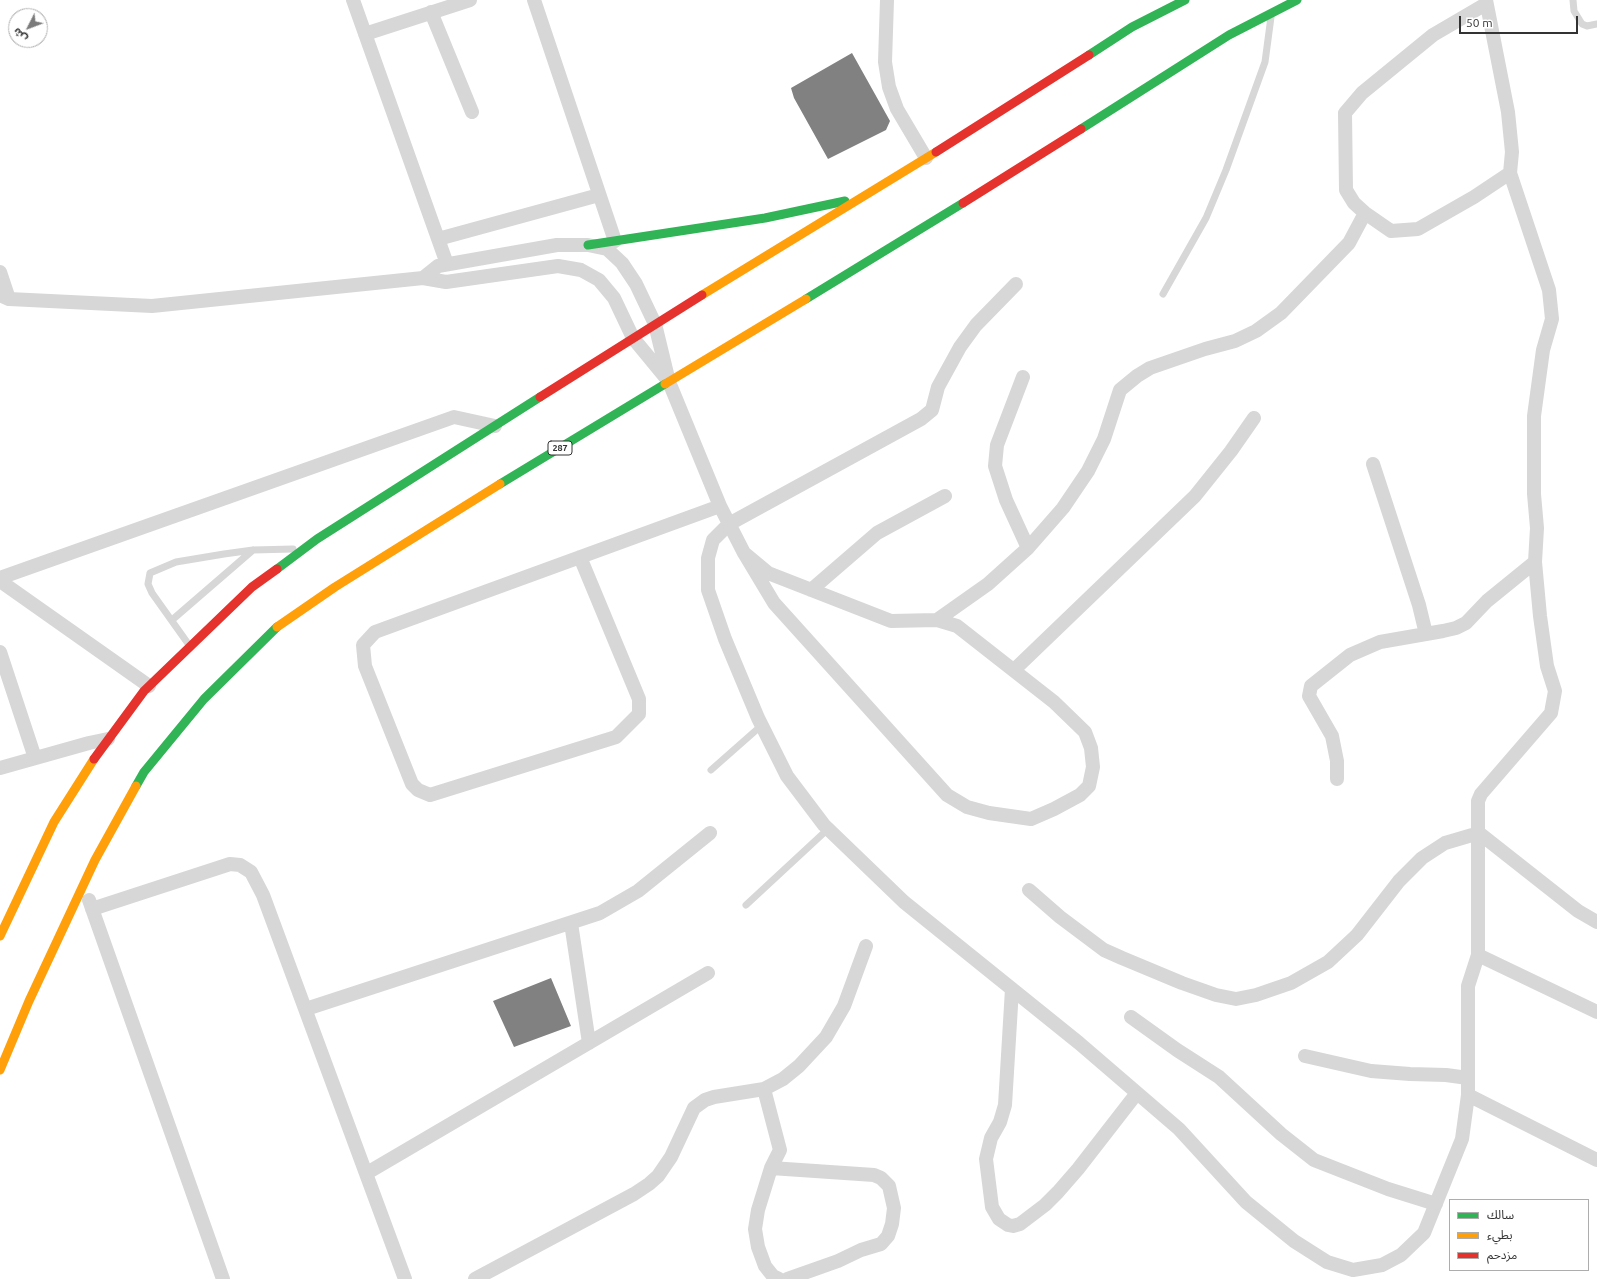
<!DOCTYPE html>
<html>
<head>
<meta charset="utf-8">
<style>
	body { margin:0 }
	#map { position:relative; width:1597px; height:1279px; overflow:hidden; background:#fff; font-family:Ubuntu,"Noto Sans Arabic",sans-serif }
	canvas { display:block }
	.legend { position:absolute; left:1449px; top:1199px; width:140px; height:72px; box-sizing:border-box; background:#fff; border:1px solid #adadad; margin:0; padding:5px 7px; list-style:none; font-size:12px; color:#333 }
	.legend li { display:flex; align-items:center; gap:8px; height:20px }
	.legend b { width:20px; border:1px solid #adadad }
	.north { position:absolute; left:8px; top:8px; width:40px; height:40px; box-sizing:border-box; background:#fff; border:1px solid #adadad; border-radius:50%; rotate:228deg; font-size:11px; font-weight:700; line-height:16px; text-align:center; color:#333 }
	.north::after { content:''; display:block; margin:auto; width:14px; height:18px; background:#7a7a7a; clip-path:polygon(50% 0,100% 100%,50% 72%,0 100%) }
	.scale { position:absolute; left:1459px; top:16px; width:119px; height:18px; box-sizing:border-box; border:2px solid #333; border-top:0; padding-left:5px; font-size:12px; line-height:14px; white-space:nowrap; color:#333; -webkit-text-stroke:3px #fff; paint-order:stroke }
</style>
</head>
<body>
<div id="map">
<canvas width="1597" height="1279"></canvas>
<ul class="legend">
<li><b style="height:5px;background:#30b455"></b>سالك</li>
<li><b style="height:5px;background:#ff9f0a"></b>بطيء</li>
<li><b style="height:5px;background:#e5322d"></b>مزدحم</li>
</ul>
<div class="north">ش</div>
<div class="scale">50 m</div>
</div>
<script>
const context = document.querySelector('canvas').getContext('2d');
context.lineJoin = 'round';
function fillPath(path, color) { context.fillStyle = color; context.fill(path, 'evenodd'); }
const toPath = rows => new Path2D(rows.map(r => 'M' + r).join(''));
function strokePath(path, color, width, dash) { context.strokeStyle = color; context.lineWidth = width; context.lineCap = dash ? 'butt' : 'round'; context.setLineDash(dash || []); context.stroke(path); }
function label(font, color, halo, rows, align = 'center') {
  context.font = font + ' Ubuntu,sans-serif'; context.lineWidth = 4; context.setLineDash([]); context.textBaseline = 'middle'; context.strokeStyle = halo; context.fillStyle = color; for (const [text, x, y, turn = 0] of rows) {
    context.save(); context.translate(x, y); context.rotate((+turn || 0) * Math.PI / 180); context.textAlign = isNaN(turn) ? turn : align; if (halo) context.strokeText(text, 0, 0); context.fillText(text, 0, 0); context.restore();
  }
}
const building = toPath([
	[852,53,890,121,886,130,828,159,794,98,791,88],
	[551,978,571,1026,514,1047,493,1001]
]);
const lane = toPath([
	[1573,0,1574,11,1582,24,1587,26,1597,24],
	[1163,294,1206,218,1226,170,1265,62,1271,17],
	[172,620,253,550],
	[189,645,152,593,148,584,150,573,176,562,224,554,253,550,293,549],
	[711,770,762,725],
	[746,905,828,829]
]);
const street = toPath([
	[353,0,447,264],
	[534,0,615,241],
	[887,0,885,62,889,87,897,109,926,158],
	[1486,0,1508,112,1512,152,1510,173,1474,197,1418,229,1391,231,1365,213,1354,203,1346,190,1345,113,1362,93,1433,35,1486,4],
	[431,12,472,112],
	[365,34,470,0],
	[438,239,599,195],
	[0,272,9,299],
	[423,278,438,266,557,245,588,245,607,249,622,263,636,284,655,324,669,382,720,506,744,553,768,573,891,621,937,620,957,626,1054,702,1085,732,1091,748,1093,767,1089,786,1080,795,1054,809,1031,819,989,813,967,807,947,795,774,603,744,553],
	[1016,284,976,325,960,347,938,387,932,410,921,419,729,524,713,540,708,558,708,590,725,639,758,718,787,776,824,825,904,902,1079,1043,1179,1129,1246,1202,1294,1241,1327,1262,1353,1270,1382,1265,1401,1255,1424,1233,1462,1139,1468,1095,1468,986,1478,955,1478,801,1481,794,1551,713,1555,691,1547,666,1540,616,1535,562,1537,528,1534,494,1534,416,1543,350,1552,319,1549,290,1510,173],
	[0,295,9,299,152,306,423,278,446,282,558,266,581,270,599,280,614,298,633,338,666,378],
	[1023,377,997,445,995,466,1006,500,1028,548],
	[1373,464,1419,605,1426,634],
	[580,557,639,699,639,714,616,737,430,795,418,790,412,784,365,666,363,645,375,632,720,506],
	[0,578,454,417,495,426],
	[0,581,149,686],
	[811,590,877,533,945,496],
	[937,620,988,584,1028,548,1063,508,1088,471,1104,439,1120,390,1137,376,1150,368,1205,349,1235,341,1256,331,1281,313,1349,243,1365,213],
	[0,652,35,758],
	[1014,670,1195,496,1231,451,1254,418],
	[0,768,89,743,108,739],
	[1337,779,1337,761,1332,736,1309,696,1311,686,1350,655,1380,642,1443,631,1456,628,1466,623,1487,601,1535,562],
	[1029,890,1060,917,1104,950,1122,958,1182,983,1216,995,1236,999,1256,995,1291,983,1328,962,1357,935,1399,881,1422,858,1445,843,1479,833,1578,911,1597,922],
	[89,900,223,1279],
	[92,909,230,864,240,865,251,872,263,895,405,1279],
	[571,923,589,1043],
	[1478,955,1597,1012],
	[1012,989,1005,1105,1000,1122,991,1138,986,1159,992,1207,999,1219,1008,1225,1013,1226,1020,1224,1045,1205,1058,1192,1078,1169,1137,1093],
	[306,1009,600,913,638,891,710,833],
	[1131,1017,1177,1050,1219,1077,1281,1134,1314,1160,1388,1189,1436,1204],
	[1305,1056,1371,1071,1410,1074,1446,1075,1468,1078],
	[764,1089,780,1150,771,1168,758,1210,755,1229,758,1247,765,1266,773,1276,779,1279],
	[1468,1095,1597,1160],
	[771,1168,874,1175,881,1178,889,1186,894,1208,892,1224,888,1236,881,1244,861,1250,838,1261,787,1279],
	[367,1173,708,973],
	[475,1279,634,1194,649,1184,658,1176,671,1157,694,1108,705,1100,714,1097,764,1089,783,1079,799,1066,826,1037,844,1006,866,946]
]);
const fast = toPath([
	[1089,55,1132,27,1185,0],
	[1081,129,1229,35,1297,0],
	[588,245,765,218,845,201],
	[806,299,963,203],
	[500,484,665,384],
	[277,569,317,539,540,397],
	[136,786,144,772,204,699,277,627]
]);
const slow = toPath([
	[702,295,936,152],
	[665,384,806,299],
	[277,627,335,587,500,484],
	[0,936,54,822,94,759],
	[0,1070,29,1001,95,860,136,786]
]);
const jam = toPath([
	[936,152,1089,55],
	[963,203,1081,129],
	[540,397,702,295],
	[94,759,144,691,252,587,277,569]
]);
const shields = [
	[560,448,24]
];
const shieldNames = [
	["287",560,448]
];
fillPath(building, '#818181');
strokePath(lane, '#d7d7d7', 7);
strokePath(street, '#d7d7d7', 14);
strokePath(fast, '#30b455', 9);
strokePath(slow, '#ff9f0a', 9);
strokePath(jam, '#e5322d', 9);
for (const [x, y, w] of shields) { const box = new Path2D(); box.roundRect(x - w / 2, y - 7, w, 14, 3); context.fillStyle = '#fff'; context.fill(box); strokePath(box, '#333', 1); }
label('bold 9px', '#333', null, shieldNames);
</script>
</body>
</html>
